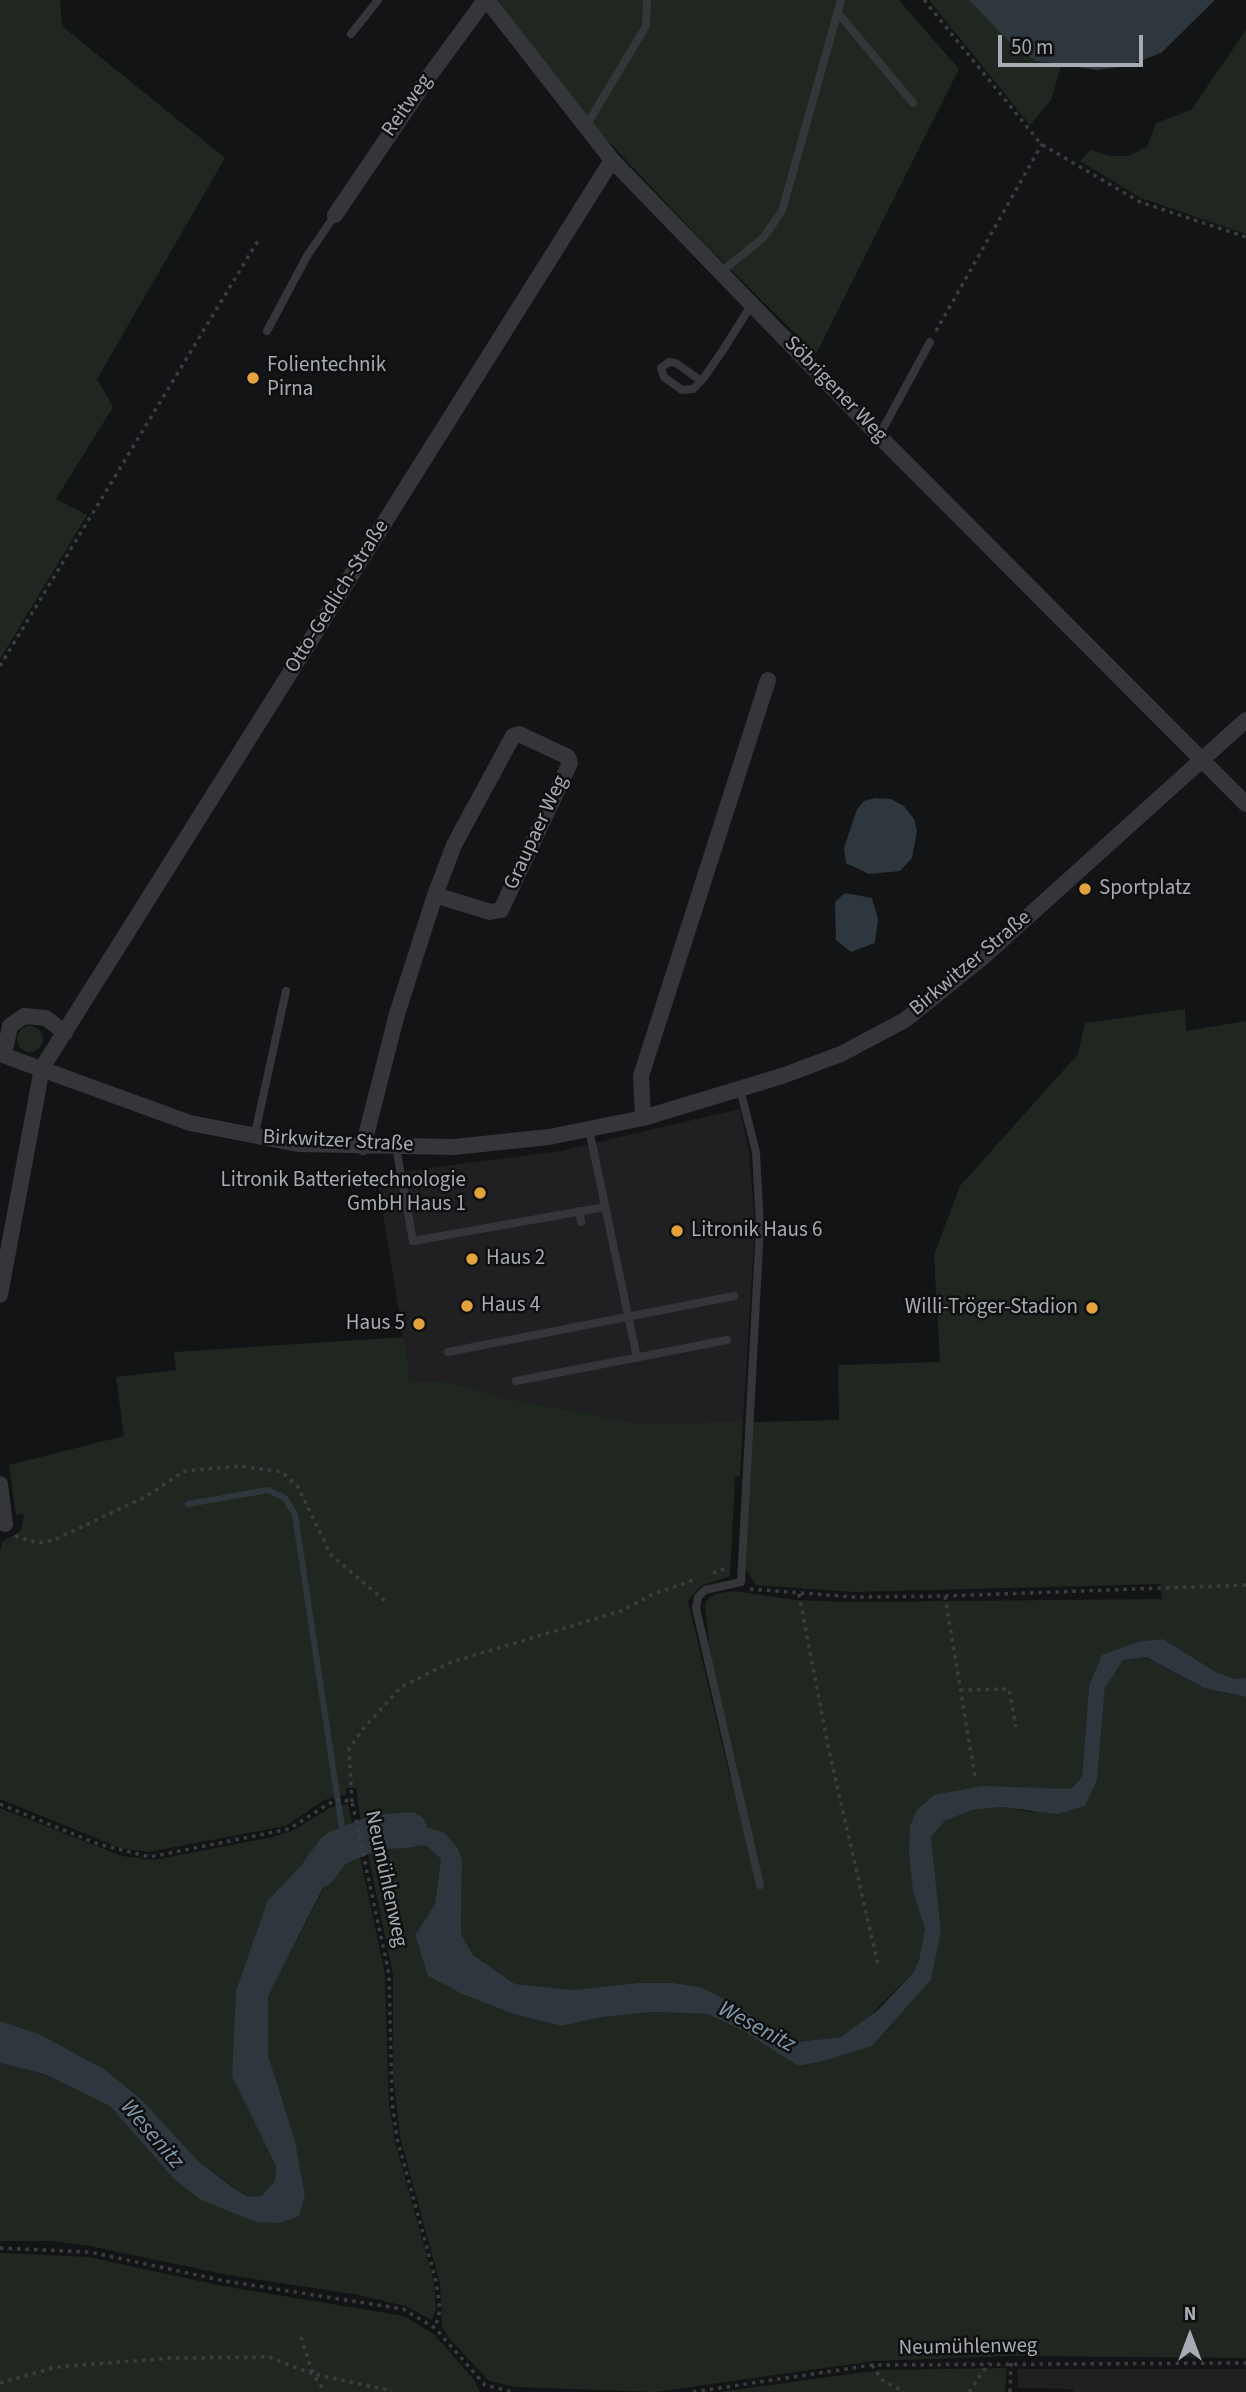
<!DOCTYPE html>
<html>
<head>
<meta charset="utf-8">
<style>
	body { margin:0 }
	#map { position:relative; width:1246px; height:2392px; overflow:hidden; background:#131415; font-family:"Source Sans 3",sans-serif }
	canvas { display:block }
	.north { position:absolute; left:1155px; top:2301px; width:70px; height:70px; -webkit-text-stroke:5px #0f0f10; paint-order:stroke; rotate:0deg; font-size:19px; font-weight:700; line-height:28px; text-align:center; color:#a6abb4 }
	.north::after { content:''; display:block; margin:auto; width:24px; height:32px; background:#a6abb4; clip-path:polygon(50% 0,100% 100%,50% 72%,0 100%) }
	.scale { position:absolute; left:998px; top:35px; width:145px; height:32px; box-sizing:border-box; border:4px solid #a6abb4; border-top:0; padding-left:9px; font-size:21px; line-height:24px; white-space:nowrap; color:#a6abb4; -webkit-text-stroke:5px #0f0f10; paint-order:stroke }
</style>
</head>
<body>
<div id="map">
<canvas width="1246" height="2392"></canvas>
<div class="north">N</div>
<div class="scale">50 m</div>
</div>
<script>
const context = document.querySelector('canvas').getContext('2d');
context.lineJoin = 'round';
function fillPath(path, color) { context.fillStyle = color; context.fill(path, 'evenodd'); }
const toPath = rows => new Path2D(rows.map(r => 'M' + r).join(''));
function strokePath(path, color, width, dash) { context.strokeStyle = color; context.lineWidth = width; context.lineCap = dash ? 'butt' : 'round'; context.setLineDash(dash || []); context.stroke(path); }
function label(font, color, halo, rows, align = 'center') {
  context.font = font + ' "Source Sans 3",sans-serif'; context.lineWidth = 5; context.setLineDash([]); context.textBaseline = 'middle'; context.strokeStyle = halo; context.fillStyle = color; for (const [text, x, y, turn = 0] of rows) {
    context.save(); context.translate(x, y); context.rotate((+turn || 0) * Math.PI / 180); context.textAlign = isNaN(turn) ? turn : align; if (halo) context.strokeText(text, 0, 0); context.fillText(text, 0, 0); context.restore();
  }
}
const built = toPath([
	[740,1109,749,1153,755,1224,743,1421,644,1424,508,1399,444,1381,410,1382,377,1175,560,1151],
	[1018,2369,1246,2369,1246,2392,1073,2392,1073,2389,1018,2388]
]);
const green = toPath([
	[0,0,60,0,62,26,225,158,97,379,113,407,56,499,87,515,0,659],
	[497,0,899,0,959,69,816,354,705,244,594,126],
	[929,0,969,0,1014,47,1036,61,1061,66,1051,100,1030,125],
	[1246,30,1246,234,1141,198,1080,161,1090,150,1110,156,1128,156,1147,147,1156,123,1191,110],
	[1185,1009,1186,1031,1246,1021,1246,1678,1235,1679,1216,1672,1163,1639,1141,1641,1089,1686,1082,1777,1071,1789,1018,1788,934,1795,913,1892,925,1929,919,1960,913,1973,859,2026,841,2037,797,2042,767,2027,736,2004,700,1987,674,1983,637,1983,574,1990,515,1984,473,1955,461,1934,462,1860,377,1820,361,1823,356,1788,346,1788,346,1795,324,1800,286,1826,148,1852,120,1848,0,1799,0,1552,2,1542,21,1531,24,1514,16,1515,9,1465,124,1436,116,1377,176,1370,174,1352,404,1337,410,1382,444,1381,508,1399,644,1424,743,1421,740,1476,735,1477,730,1576,701,1586,688,1601,730,1777,739,1775,710,1653,705,1605,709,1597,720,1593,734,1591,795,1600,851,1602,1162,1599,1161,1584,854,1592,756,1585,746,1570,751,1436,754,1422,839,1420,838,1365,940,1362,934,1255,960,1186,1078,1054,1085,1023],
	'17 1039a13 13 0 1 1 26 0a13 13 0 1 1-26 0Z',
	[1145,1657,1204,1688,1246,1697,1246,2358,1013,2356,874,2361,655,2392,515,2387,489,2381,449,2338,442,2326,440,2284,400,2137,393,2075,393,1975,367,1849,383,1843,427,1846,441,1859,435,1904,415,1935,428,1976,462,1994,513,2014,561,2026,602,2017,653,2012,708,2014,745,2032,798,2066,872,2046,931,1980,941,1931,931,1837,945,1821,971,1810,1002,1807,1033,1812,1097,1780,1105,1688,1123,1660],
	[348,1804,352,1823,336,1829,268,1900,232,2077,276,2166,275,2181,261,2196,248,2197,200,2163,140,2098,104,2069,39,2034,0,2021,0,1808,122,1856,153,1860,273,1837,294,1830,331,1807],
	[359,1852,385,1974,389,2103,395,2141,434,2282,436,2309,432,2320,405,2306,359,2295,228,2275,90,2246,51,2241,0,2241,0,2063,44,2074,110,2106,173,2178,299,2216,305,2196,295,2140,268,2055,268,1997,334,1868],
	[0,2253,88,2257,223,2286,404,2316,435,2335,474,2380,480,2392,0,2392],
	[1007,2368,1005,2392,719,2392,880,2370]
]);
const water = toPath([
	[969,0,1215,0,1161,53,1127,66,1097,70,1036,61,1014,47],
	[875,798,891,799,904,806,914,819,917,831,912,858,900,871,869,874,846,863,844,848,857,809,864,801],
	[845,893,872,898,878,919,875,943,851,952,836,940,835,902],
	[1163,1639,1216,1672,1235,1679,1246,1678,1246,1697,1204,1688,1146,1657,1123,1660,1105,1688,1097,1780,1085,1806,1057,1814,1002,1807,972,1810,945,1821,931,1837,941,1931,931,1980,872,2046,823,2061,798,2066,745,2032,708,2014,653,2012,602,2017,561,2026,513,2014,462,1994,428,1976,415,1935,435,1904,441,1859,427,1846,383,1843,367,1849,361,1823,411,1822,445,1833,458,1849,462,1860,461,1934,473,1955,515,1984,574,1990,637,1983,674,1983,700,1987,736,2004,767,2027,797,2042,841,2037,879,2009,913,1973,919,1960,925,1929,913,1892,909,1852,910,1826,917,1810,934,1795,982,1786,1071,1789,1082,1777,1089,1686,1102,1655,1141,1641],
	[352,1823,359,1852,333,1868,268,1997,268,2055,295,2140,305,2196,299,2216,280,2223,256,2222,201,2200,173,2178,110,2106,44,2074,0,2063,0,2021,39,2034,104,2069,140,2098,200,2163,234,2188,248,2197,261,2196,275,2181,276,2166,232,2077,236,1991,268,1900,336,1829]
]);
const stream = toPath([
	[188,1504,268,1490,285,1498,295,1515,343,1835]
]);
const river = toPath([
	[319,1870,335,1849,376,1832,410,1830]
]);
const path = toPath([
	[924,0,1041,144,1140,202,1246,237],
	[936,331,1042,144],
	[0,666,259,239],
	[15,1536,38,1543,54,1540,145,1497,185,1471,240,1466,282,1472,298,1487,331,1555,385,1601],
	[713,1573,729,1567],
	[750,1589,853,1597,945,1596,975,1777],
	[799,1594,828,1746,878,1965],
	[945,1596,1246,1585],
	[960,1690,1009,1689,1016,1727],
	[352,1802,349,1749,362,1730,401,1687,449,1663,621,1611,651,1595,696,1579],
	[0,1804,98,1844,150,1857,289,1829,328,1804,340,1799,352,1802,389,1974,392,2102,397,2138,436,2281,440,2310,435,2328],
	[0,2248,90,2252,225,2281,403,2309,435,2328,485,2385,513,2392],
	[301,2337,313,2374,392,2391],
	[872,2365,882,2380,904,2392],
	[0,2383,56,2367,172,2358,269,2357,313,2374,325,2392],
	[693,2392,872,2365,1246,2363],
	[969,2392,989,2363],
	[1010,2392,1011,2363]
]);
const service = toPath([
	[838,13,913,103],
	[351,34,378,0],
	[586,126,646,26,647,0],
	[722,271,763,238,782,211,841,0],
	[267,331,307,256,335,215],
	[701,381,676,363,669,362,661,368,664,377,682,390,693,389,703,379,723,350,752,304],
	[879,436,930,342],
	[740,1089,756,1152,760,1227,741,1582,705,1590,698,1597,696,1608,760,1885],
	[589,1129,637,1358],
	[254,1138,286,991],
	[396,1147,413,1241,605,1207],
	[579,1211,581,1222],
	[448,1352,734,1296],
	[516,1381,727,1340]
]);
const minor = toPath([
	[487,0,612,160,879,436,1246,804],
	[335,215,430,75,485,0],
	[0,1054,190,1123,298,1144,454,1147,549,1137,643,1118,782,1076,841,1054,905,1020,982,958,1246,720],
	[4,1055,10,1026,24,1016,46,1018,65,1033],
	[643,1118,641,1076,768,680],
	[363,1147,397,1014,435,895,454,845,513,736,519,734,568,757,570,763,501,910,490,912,435,895],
	[0,1295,42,1068,612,160],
	[0,1484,5,1524]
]);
const markers = [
	[253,378,7,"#e4a23d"],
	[1085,889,7,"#e4a23d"],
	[480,1193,7,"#e4a23d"],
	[677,1231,7,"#e4a23d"],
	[472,1259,7,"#e4a23d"],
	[467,1306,7,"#e4a23d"],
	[1092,1308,7,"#e4a23d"],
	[419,1324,7,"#e4a23d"]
];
const streetNames = [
	["Reitweg",408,106,-55],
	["Söbrigener Weg",835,390,46],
	["Otto-Gedlich-Straße",338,597,-58],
	["Graupaer Weg",537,833,-65],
	["Birkwitzer Straße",971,964,-40],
	["Birkwitzer Straße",338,1142,3],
	["Neumühlenweg",385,1879,78],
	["Neumühlenweg",968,2348,-1]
];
const poiNames = [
	["Folientechnik",267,366],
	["Pirna",267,390],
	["Sportplatz",1099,889],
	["Litronik Batterietechnologie",466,1181,"right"],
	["GmbH Haus 1",466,1205,"right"],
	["Litronik Haus 6",691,1231],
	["Haus 2",486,1259],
	["Haus 4",481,1306],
	["Willi-Tröger-Stadion",1078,1308,"right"],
	["Haus 5",405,1324,"right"]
];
const waterNames = [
	["Wesenitz",756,2028,28],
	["Wesenitz",151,2135,49]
];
fillPath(built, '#202022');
fillPath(green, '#202721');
fillPath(water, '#2e373d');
strokePath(stream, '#2e373d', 6);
strokePath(river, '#2e373d', 35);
strokePath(path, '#3b3d41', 3.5, [3.5, 5]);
strokePath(service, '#35363a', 8);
strokePath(minor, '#35363a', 16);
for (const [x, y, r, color] of markers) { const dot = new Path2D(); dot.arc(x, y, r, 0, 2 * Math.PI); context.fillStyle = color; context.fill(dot); strokePath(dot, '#0f0f10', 2.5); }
label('21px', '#a6abb4', '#0f0f10', streetNames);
label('21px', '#a6abb4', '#0f0f10', poiNames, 'left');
label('italic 23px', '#7f9aad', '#0f0f10', waterNames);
</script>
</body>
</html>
